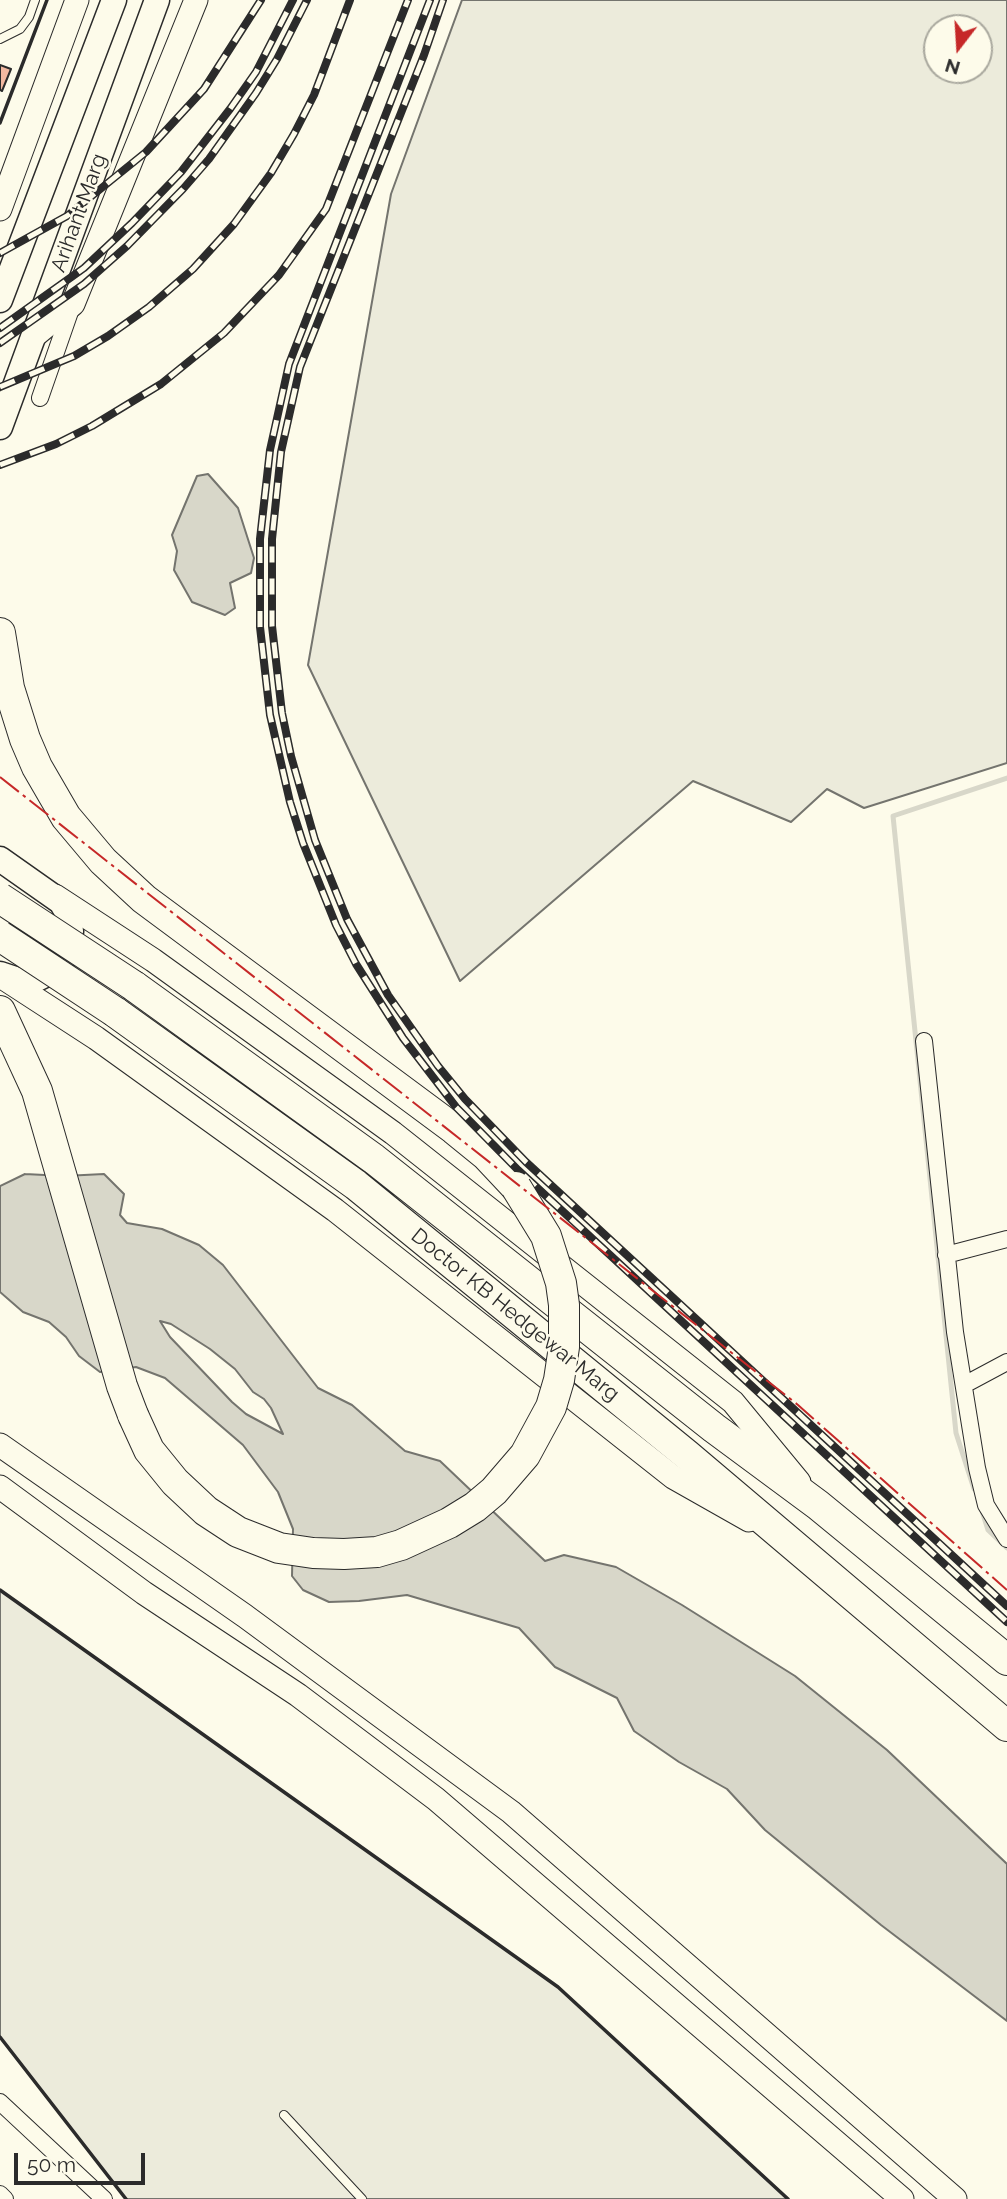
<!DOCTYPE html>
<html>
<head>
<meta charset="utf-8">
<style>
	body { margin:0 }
	#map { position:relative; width:1007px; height:2199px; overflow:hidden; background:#fdfbea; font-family:Raleway,sans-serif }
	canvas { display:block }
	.north { position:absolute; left:923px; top:14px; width:70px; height:70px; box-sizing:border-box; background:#fdfbea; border:2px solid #a9a89e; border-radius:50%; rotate:197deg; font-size:19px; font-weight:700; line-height:28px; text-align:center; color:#2b2b2b }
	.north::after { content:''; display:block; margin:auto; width:24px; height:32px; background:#c62828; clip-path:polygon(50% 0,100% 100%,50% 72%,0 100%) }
	.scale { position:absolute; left:14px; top:2153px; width:131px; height:32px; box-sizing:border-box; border:4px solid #2b2b2b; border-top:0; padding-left:9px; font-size:21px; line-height:24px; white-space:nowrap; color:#2b2b2b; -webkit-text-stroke:5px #fdfbea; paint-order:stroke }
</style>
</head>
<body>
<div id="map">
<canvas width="1007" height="2199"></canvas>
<div class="north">N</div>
<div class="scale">50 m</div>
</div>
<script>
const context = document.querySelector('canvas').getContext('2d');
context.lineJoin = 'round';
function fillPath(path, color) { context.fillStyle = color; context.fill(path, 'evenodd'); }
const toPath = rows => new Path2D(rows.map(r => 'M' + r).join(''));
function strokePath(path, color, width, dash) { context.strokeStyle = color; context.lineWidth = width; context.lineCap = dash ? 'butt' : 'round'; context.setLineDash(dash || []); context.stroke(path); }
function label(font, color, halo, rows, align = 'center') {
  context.font = font + ' Raleway,sans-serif'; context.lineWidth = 5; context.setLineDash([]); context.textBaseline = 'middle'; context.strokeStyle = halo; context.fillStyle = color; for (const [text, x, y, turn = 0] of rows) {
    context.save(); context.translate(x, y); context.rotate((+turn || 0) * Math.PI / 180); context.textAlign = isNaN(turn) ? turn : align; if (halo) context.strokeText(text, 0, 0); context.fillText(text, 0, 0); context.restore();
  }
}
const green = toPath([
	[462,0,1007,0,1007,763,864,808,827,789,791,822,693,781,460,981,308,665,391,194,462,0],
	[979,28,979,70,937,70,937,28,979,28],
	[0,1590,558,1987,788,2199,126,2199,0,2037,0,1590]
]);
const water = toPath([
	[208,474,238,508,254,558,251,573,230,583,235,608,225,615,192,602,174,570,177,551,172,535,197,476,208,474],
	[25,1174,64,1176,104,1174,124,1194,120,1215,127,1223,162,1229,199,1245,223,1265,318,1388,352,1405,405,1451,440,1461,545,1561,564,1555,616,1567,682,1605,795,1676,887,1750,1007,1864,1007,2021,881,1925,765,1830,727,1789,679,1762,634,1731,617,1698,555,1667,519,1628,407,1595,359,1601,329,1602,303,1590,292,1576,293,1529,278,1492,243,1445,165,1378,136,1367,100,1372,79,1356,66,1337,49,1322,23,1312,0,1292,0,1186,25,1174],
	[160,1321,171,1324,210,1349,235,1369,253,1392,264,1399,271,1408,283,1434,246,1414,232,1402,170,1337,160,1321]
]);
const stream = toPath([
	[974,1489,956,1433,893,816,1007,778],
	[982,1511,988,1530,1007,1548]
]);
const building = toPath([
	[0,65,11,69,2,91,0,90,0,65]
]);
const lane = toPath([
	[0,39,20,29,29,17,35,0],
	[284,2115,362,2199]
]);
const street = toPath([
	[40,398,72,306],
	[924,1041,955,1332,977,1468,986,1505,1007,1539],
	[946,1255,1007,1239],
	[964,1385,1007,1362],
	[0,2102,104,2199],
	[0,2194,5,2199]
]);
const secondary = toPath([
	[0,209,77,0],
	[33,337,73,304,196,0],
	[55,896,153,960,393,1133,733,1402,799,1482],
	[2,977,96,1038,335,1210,673,1477,749,1520],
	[0,1445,245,1616,511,1812,955,2199],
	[0,1487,144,1593,298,1695,436,1799,902,2199]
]);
const primary = toPath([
	[0,300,114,0],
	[0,427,157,0],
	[0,859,61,902,68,914,71,931,69,947,62,961,51,972,37,979,21,981,0,974]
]);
const highway = toPath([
	[0,633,9,688,25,739,37,767,66,817,103,861,144,899,454,1129,486,1155,516,1187],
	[134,986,374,1159,714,1428,818,1505,1007,1660],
	[0,1011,37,1091,122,1386,133,1415],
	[115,1012,356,1185,687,1455,1007,1726]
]);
const rail = toPath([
	[430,0,289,364,270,450,260,539,260,627,270,715,290,802,303,843,336,925,356,964,403,1038,456,1107,518,1170,1007,1622],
	[443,0,424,55,300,367,281,452,272,539,272,626,282,713,291,756,315,840,347,919,388,995,438,1066,465,1099,526,1162,1007,1606],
	[0,253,67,216,146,152,204,89,261,0],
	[0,328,84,268,132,223,181,172,230,109,256,72,293,0],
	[0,343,84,284,127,246,183,189,209,159,256,93,277,59,307,0],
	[0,387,74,356,108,336,149,307,193,269,234,224,271,173,294,134,314,95,350,0],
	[0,465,56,444,92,426,161,384,224,333,279,275,326,209,408,0]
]);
const highwayBridge = toPath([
	[0,898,134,986],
	[0,936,115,1012],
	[133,1415,149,1450,175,1482,206,1511,238,1532,279,1548,313,1553,344,1554,377,1552,401,1545,449,1523,475,1507,494,1491,525,1455,551,1407,559,1380,564,1347,564,1305,561,1283,546,1236,516,1187]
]);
const wall = toPath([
	[0,123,47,0],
	[0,1590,558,1987,788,2199],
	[0,2037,126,2199]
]);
const power = toPath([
	[0,777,798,1405,1007,1590]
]);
const streetNames = [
	["Arihant Marg",79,213,-70],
	["Doctor KB Hedgewar Marg",515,1315,39]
];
fillPath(green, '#ecebdb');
strokePath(green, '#74746e', 2);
fillPath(water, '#d8d7c9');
strokePath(water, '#74746e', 2);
strokePath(stream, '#d8d7c9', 5);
fillPath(building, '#f2b8a0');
strokePath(building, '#2b2b2b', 2);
strokePath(lane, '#2b2b2b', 10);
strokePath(street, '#2b2b2b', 18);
strokePath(secondary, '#2b2b2b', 25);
strokePath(primary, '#2b2b2b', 27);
strokePath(highway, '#2b2b2b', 32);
strokePath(lane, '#fdfbea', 8);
strokePath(street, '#fdfbea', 16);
strokePath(secondary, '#fdfbea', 23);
strokePath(primary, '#fdfbea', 24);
strokePath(highway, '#fdfbea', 30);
strokePath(rail, '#2b2b2b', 8);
strokePath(rail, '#fdfbea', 5, [16]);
strokePath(highwayBridge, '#2b2b2b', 32, []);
strokePath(highwayBridge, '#fdfbea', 30);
strokePath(wall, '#2b2b2b', 3.5);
strokePath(power, '#c62828', 2, [24, 5, 3.5, 5]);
label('21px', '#2b2b2b', '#fdfbea', streetNames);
</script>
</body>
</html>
